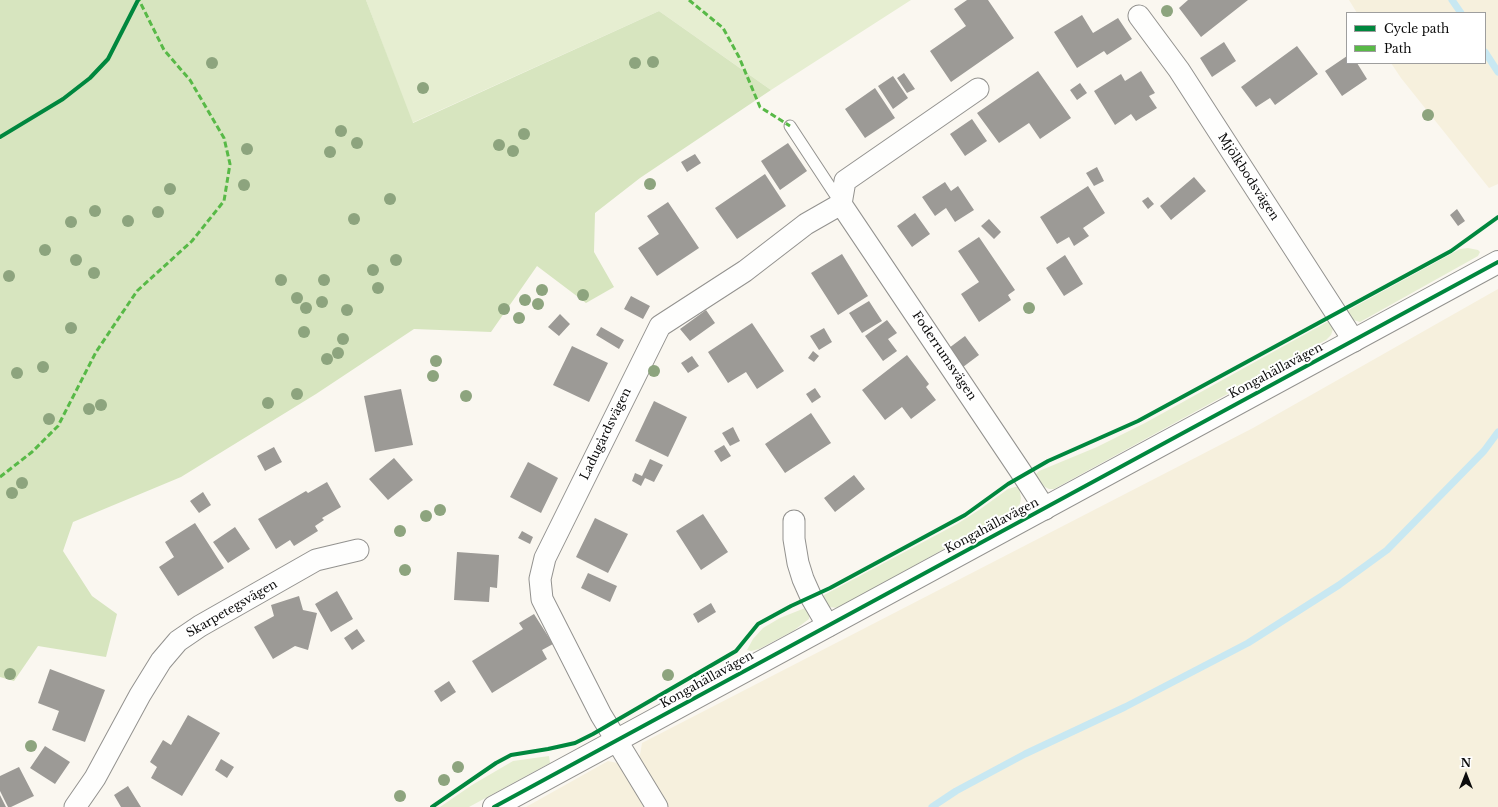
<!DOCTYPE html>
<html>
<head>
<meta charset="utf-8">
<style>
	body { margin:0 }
	#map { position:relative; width:1498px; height:807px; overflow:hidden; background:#faf7f0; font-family:"Libre Baskerville",serif }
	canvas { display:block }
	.legend { position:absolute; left:1346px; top:12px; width:140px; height:52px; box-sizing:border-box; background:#fff; border:1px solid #9e9e9e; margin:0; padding:5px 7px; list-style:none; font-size:12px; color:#0c0c0c }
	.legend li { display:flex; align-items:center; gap:8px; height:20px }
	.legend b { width:20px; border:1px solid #9e9e9e }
	.north { position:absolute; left:1446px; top:755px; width:40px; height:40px; -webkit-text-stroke:3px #fff; paint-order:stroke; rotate:0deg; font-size:11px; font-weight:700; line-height:16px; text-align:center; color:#0c0c0c }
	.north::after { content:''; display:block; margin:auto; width:14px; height:18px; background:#0c0c0c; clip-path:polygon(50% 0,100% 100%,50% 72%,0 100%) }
</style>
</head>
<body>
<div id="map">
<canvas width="1498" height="807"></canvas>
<ul class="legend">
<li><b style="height:5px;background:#00873e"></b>Cycle path</li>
<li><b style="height:5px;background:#58b947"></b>Path</li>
</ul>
<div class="north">N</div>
</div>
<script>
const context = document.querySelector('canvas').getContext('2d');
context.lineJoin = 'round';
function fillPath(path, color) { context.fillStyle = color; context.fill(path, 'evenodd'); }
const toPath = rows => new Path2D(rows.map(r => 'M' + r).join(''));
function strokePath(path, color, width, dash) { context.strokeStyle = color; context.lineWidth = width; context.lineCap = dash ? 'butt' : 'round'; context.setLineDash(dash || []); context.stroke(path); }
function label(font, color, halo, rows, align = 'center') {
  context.font = font + ' "Libre Baskerville",serif'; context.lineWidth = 4; context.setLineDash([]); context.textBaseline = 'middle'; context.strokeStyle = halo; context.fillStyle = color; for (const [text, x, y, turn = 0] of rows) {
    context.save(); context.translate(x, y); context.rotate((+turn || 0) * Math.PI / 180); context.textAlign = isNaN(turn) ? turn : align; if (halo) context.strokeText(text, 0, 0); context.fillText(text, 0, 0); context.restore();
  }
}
const farmland = toPath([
	[1349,0,1498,0,1498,184,1489,188,1401,78,1391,63,1485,63,1485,13,1357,13],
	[1498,289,1498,807,526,807,608,761,622,764,640,755,642,743,1253,428]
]);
const green = toPath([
	[366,0,911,0,771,90,659,11,412,123],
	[1468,248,1478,250,1480,252,1478,256,1360,322,1350,319,1345,312,1460,249],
	[1327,322,1331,322,1333,329,1331,335,1326,340,1054,489,1049,489,1045,487,1036,478,1036,474,1039,471,1097,447,1145,423],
	[1015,487,1019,487,1021,498,1020,504,1014,510,838,608,829,607,821,598,824,595,957,524,979,510,1008,489],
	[805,608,809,614,809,619,793,631,759,649,751,651,747,650,753,639,763,628,780,618],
	[549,756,550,763,469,807,440,807,472,785,513,761]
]);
const forest = toPath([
	[0,0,366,0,413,123,659,11,771,90,640,178,595,213,594,252,614,287,586,303,537,266,491,332,414,329,316,394,181,477,73,522,63,551,92,596,117,614,106,657,38,646,14,681,0,677]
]);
const stream = toPath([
	[1452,0,1461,13],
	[1485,52,1498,72],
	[932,807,956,791,1025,754,1125,707,1248,643,1339,585,1387,550,1484,451,1498,432]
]);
const building = toPath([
	[967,0,988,0,1014,38,951,82,930,51,966,26,954,9],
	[1188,0,1248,0,1201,37,1179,8],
	[1082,15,1093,33,1118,18,1132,39,1107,55,1104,51,1077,68,1054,32],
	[1224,42,1236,61,1212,77,1200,58],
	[1297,46,1318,74,1275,105,1270,98,1256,107,1241,87],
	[1347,56,1347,63,1357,63,1367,79,1342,96,1325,71],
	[1038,71,1071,118,1040,139,1029,123,999,143,977,113],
	[1141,71,1155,93,1149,96,1157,108,1136,121,1131,114,1115,125,1094,91,1121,74,1125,81],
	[904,73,915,89,907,93,897,78],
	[893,76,908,98,893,109,878,86],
	[1080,83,1087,93,1077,100,1070,90],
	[875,88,895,118,865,138,845,109],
	[972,119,987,141,965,156,950,134],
	[788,143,807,171,780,190,761,161],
	[695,154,701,163,687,172,681,162],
	[1097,167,1104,181,1094,186,1086,173],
	[765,174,786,206,737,239,715,208],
	[1194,177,1206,191,1171,220,1160,206],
	[945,182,951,191,958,186,974,210,955,222,946,208,935,216,922,197],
	[1088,186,1105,213,1083,228,1089,236,1074,246,1069,237,1057,244,1040,217],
	[1148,197,1154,204,1148,209,1142,201],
	[668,202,699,248,657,276,638,248,659,234,647,216],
	[1457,209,1465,221,1458,226,1450,215],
	[915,213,930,234,912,247,897,226],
	[989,219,1001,232,994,239,981,226],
	[979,237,1015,290,1008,295,1011,300,979,322,961,294,979,282,958,251],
	[842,254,868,296,838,315,811,273],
	[1065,255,1083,284,1064,296,1046,268],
	[631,296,650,306,643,319,624,309],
	[869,301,882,321,862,333,849,313],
	[706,310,715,323,690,341,680,329],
	[560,314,570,324,559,336,548,327],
	[887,320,897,333,888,339,897,351,883,361,865,336],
	[752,323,784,371,757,389,746,372,728,383,708,352],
	[601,327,624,340,619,349,596,335],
	[824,328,832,342,819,350,810,336],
	[965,336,979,355,963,367,949,348],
	[572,346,608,363,589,402,553,385],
	[813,351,819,356,814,362,808,358],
	[907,355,929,384,926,387,936,400,911,419,902,407,885,420,862,390],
	[692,356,699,366,688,373,681,363],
	[815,388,821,397,812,403,806,394],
	[401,389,413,445,375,452,364,396],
	[654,401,687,417,668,457,635,441],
	[811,413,831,443,785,473,765,444],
	[733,427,740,441,730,446,722,433],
	[724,445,731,456,721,462,714,451],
	[274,447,282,462,265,471,257,456],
	[394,458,413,480,388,500,369,479],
	[650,459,663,465,654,482,645,478,641,486,632,481,635,473,642,476],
	[528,462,558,478,541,513,510,497],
	[854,475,865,489,835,512,824,498],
	[327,482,341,507,322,518,324,520,315,526,318,531,294,546,290,540,276,549,258,519,306,491,308,493],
	[203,492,211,505,199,513,190,501],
	[703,514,728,552,701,570,676,531],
	[595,518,628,534,608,573,576,557],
	[195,523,224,568,178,596,159,567,174,557,165,542],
	[235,527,250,549,228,563,213,542],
	[522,531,533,537,530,544,518,538],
	[457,552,499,555,497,588,490,587,489,602,454,600],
	[588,573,617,586,610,602,581,588],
	[337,591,353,619,331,632,315,604],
	[299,596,303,610,317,613,308,650,295,646,273,659,254,627,274,616,271,605],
	[711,603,716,612,698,623,693,614],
	[534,614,553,644,542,650,547,659,492,693,472,661,523,629,519,623],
	[357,629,365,641,352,650,344,638],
	[50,669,105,690,85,742,52,730,59,711,38,703],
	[449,681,456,692,441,702,434,691],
	[188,715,220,733,182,796,151,778,157,767,150,762,163,740,171,745],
	[45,746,70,762,55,784,30,768],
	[221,759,234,767,227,778,215,770],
	[19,767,34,796,11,807,8,807,0,791,0,776],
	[128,786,141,807,121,807,114,795],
	[0,795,6,807,0,807]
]);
const service = toPath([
	[790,126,840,202]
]);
const minor = toPath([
	[1139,16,1179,70,1354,341],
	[841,204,1023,475,1045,509],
	[841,204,845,181,978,89],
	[794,521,794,539,798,563,803,579,811,597,828,626],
	[75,807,95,778,140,695,161,661,178,641,200,626,316,560,358,550],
	[657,807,601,715,542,599,540,579,545,558,660,326,745,271,806,224,841,204]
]);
const tertiary = toPath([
	[494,807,1498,262]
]);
const quiet = toPath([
	[689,0,723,28,739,57,760,107,790,126],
	[0,477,32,452,58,426,96,352,137,291,192,241,224,201,230,164,224,138,190,80,164,50,139,0]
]);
const cycleway = toPath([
	[0,137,63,99,90,78,108,59,138,0],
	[432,807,496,763,511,755,548,749,575,743,593,734,736,651,758,624,791,606,830,588,965,515,1008,484,1048,461,1138,421,1451,251,1498,217],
	[494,807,1498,262]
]);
const trees = [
	[1167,11],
	[653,62],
	[212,63],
	[635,63],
	[423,88],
	[1428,115],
	[341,131],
	[524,134],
	[357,143],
	[499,145],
	[247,149],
	[513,151],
	[330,152],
	[650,184],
	[244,185],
	[170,189],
	[390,199],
	[95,211],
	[158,212],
	[354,219],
	[128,221],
	[71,222],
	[45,250],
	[76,260],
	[396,260],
	[373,270],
	[94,273],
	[9,276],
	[281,280],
	[324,280],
	[378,288],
	[542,290],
	[583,295],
	[297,298],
	[525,300],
	[322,302],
	[538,304],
	[306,308],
	[1029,308],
	[504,309],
	[347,310],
	[519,318],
	[71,328],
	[304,332],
	[343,339],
	[338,353],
	[327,359],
	[436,361],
	[43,367],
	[654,371],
	[17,373],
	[433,376],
	[297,394],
	[466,396],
	[268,403],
	[101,405],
	[89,409],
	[49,419],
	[22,483],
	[12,493],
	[440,510],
	[426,516],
	[400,531],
	[405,570],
	[10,674],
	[668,675],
	[31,746],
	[458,767],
	[444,780],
	[400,796]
];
const streetNames = [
	["Mjölkbodsvägen",1248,177,57],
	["Foderrumsvägen",944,356,56],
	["Kongahällavägen",1276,371,-28],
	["Ladugårdsvägen",606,434,-64],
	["Kongahällavägen",992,526,-28],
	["Skarpetegsvägen",232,609,-30],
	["Kongahällavägen",707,680,-29]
];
fillPath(farmland, '#f6f0dd');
fillPath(green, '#e6eed1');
fillPath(forest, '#d7e5bf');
strokePath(stream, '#c8e8f2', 7);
fillPath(building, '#9c9a96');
strokePath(service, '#93928f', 13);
strokePath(minor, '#93928f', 23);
strokePath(tertiary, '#93928f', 24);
strokePath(service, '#fefefd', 11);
strokePath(minor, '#fefefd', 21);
strokePath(tertiary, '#fefefd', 22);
strokePath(quiet, '#58b947', 3, [6, 3]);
strokePath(cycleway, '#00873e', 4);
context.fillStyle = '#8da47e';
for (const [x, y] of trees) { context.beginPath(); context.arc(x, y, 6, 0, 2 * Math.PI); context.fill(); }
label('12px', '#0c0c0c', '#fff', streetNames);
</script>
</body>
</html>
